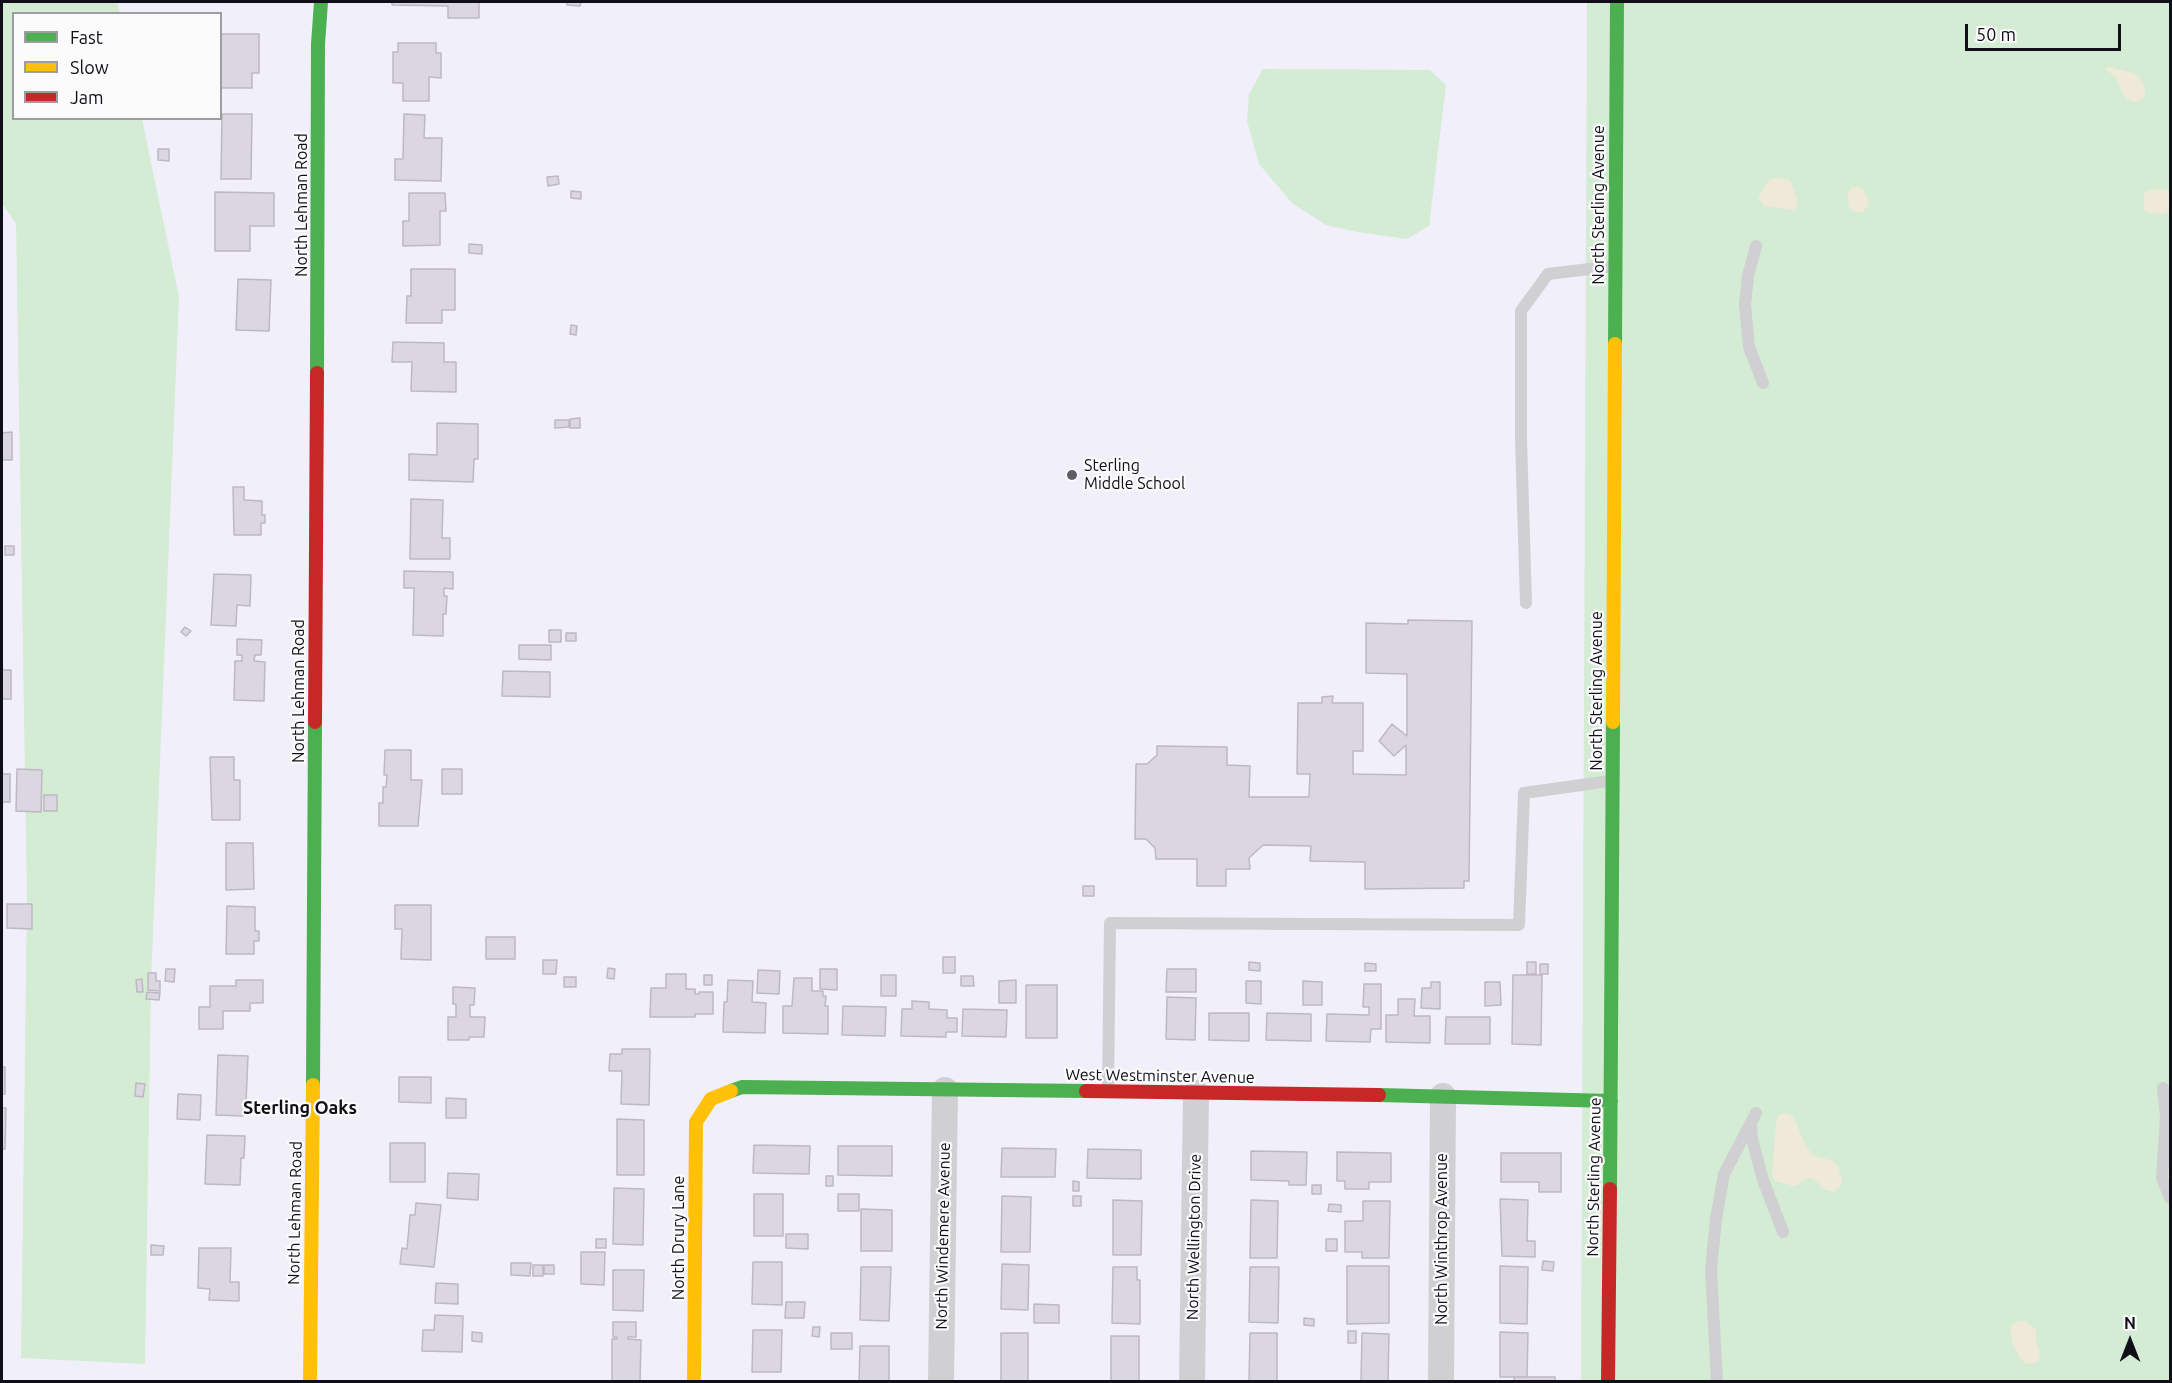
<!DOCTYPE html>
<html>
<head>
<meta charset="utf-8">
<style>
	body { margin:0 }
	#map { position:relative; width:2172px; height:1383px; overflow:hidden; background:#f1effa; font-family:Ubuntu,sans-serif }
	canvas { display:block }
	.frame { position:absolute; inset:0; border:3px solid #100e18; pointer-events:none }
	.legend { position:absolute; left:12px; top:12px; width:210px; height:108px; box-sizing:border-box; background:#fbfbfb; border:2px solid #9d9ca0; margin:0; padding:8px 10px; list-style:none; font-size:18px; color:#100e18 }
	.legend li { display:flex; align-items:center; gap:12px; height:30px }
	.legend b { width:30px; border:2px solid #9d9ca0 }
	.north { position:absolute; left:2100px; top:1311px; width:60px; height:60px; -webkit-text-stroke:4px #fbfbfb; paint-order:stroke; rotate:0deg; font-size:16px; font-weight:700; line-height:24px; text-align:center; color:#100e18 }
	.north::after { content:''; display:block; margin:auto; width:21px; height:27px; background:#100e18; clip-path:polygon(50% 0,100% 100%,50% 72%,0 100%) }
	.scale { position:absolute; left:1965px; top:24px; width:156px; height:27px; box-sizing:border-box; border:3px solid #100e18; border-top:0; padding-left:8px; font-size:18px; line-height:21px; white-space:nowrap; color:#100e18; -webkit-text-stroke:4px #fbfbfb; paint-order:stroke }
</style>
</head>
<body>
<div id="map">
<canvas width="2172" height="1383"></canvas>
<div class="frame"></div>
<ul class="legend">
<li><b style="height:8px;background:#4caf50"></b>Fast</li>
<li><b style="height:8px;background:#ffc107"></b>Slow</li>
<li><b style="height:8px;background:#c62828"></b>Jam</li>
</ul>
<div class="north">N</div>
<div class="scale">50 m</div>
</div>
<script>
const context = document.querySelector('canvas').getContext('2d');
context.lineJoin = 'round';
function fillPath(path, color) { context.fillStyle = color; context.fill(path, 'evenodd'); }
const toPath = rows => new Path2D(rows.map(r => 'M' + r).join(''));
function strokePath(path, color, width, dash) { context.strokeStyle = color; context.lineWidth = width; context.lineCap = dash ? 'butt' : 'round'; context.setLineDash(dash || []); context.stroke(path); }
function label(font, color, halo, rows, align = 'center') {
  context.font = font + ' Ubuntu,sans-serif'; context.lineWidth = 4.5; context.setLineDash([]); context.textBaseline = 'middle'; context.strokeStyle = halo; context.fillStyle = color; for (const [text, x, y, turn = 0] of rows) {
    context.save(); context.translate(x, y); context.rotate((+turn || 0) * Math.PI / 180); context.textAlign = isNaN(turn) ? turn : align; if (halo) context.strokeText(text, 0, 0); context.fillText(text, 0, 0); context.restore();
  }
}
const green = toPath([
	[2,2,117,2,120,13,14,14,14,118,142,119,179,297,151,982,145,1364,21,1358,27,898,16,224,2,203],
	[1587,2,2170,2,2170,1381,1581,1382],
	[1263,69,1430,70,1446,85,1429,226,1407,239,1357,232,1326,225,1292,203,1259,164,1247,121,1249,94]
]);
const sand = toPath([
	[2109,67,2134,73,2139,77,2145,87,2145,97,2136,102,2126,99,2118,83,2117,78,2105,69],
	[1774,178,1788,179,1792,184,1797,200,1797,206,1793,210,1764,206,1758,198,1768,181],
	[1857,187,1862,188,1866,194,1869,204,1864,211,1860,213,1854,212,1849,207,1848,200,1848,193,1852,188],
	[2152,189,2170,190,2170,211,2163,214,2150,213,2144,210,2144,195,2145,192],
	[1783,1113,1791,1115,1795,1119,1803,1141,1812,1155,1833,1161,1838,1166,1842,1180,1840,1186,1834,1192,1823,1189,1816,1181,1810,1178,1804,1179,1799,1184,1794,1186,1775,1181,1772,1175,1776,1123,1778,1116],
	[2020,1321,2026,1321,2036,1330,2036,1340,2040,1354,2039,1360,2033,1364,2025,1363,2020,1358,2012,1342,2010,1329,2013,1324]
]);
const building = toPath([
	[392,2,479,2,479,18,448,18,448,6,392,5,392,2],
	[567,2,581,2,580,6,567,5,567,2],
	[220,34,259,34,259,73,252,73,252,88,221,88,220,34],
	[398,43,436,43,436,53,441,53,441,78,429,77,429,101,403,101,403,83,393,83,393,52,398,52,398,43],
	[222,114,252,114,251,179,221,179,222,114],
	[404,114,425,115,424,138,442,138,441,181,395,180,395,159,403,159,404,114],
	[158,149,169,149,169,161,158,160,158,149],
	[558,176,559,184,548,186,547,177,558,176],
	[571,191,581,192,581,199,571,198,571,191],
	[215,192,274,193,274,226,250,226,250,251,215,251,215,192],
	[409,193,445,193,446,211,440,211,440,245,403,246,403,221,409,221,409,193],
	[469,244,482,245,482,254,469,253,469,244],
	[411,269,455,269,455,310,442,310,442,323,406,323,407,296,411,296,411,269],
	[238,279,271,280,269,331,236,330,238,279],
	[571,325,577,326,576,335,570,334,571,325],
	[393,342,444,343,444,362,456,362,456,392,411,391,412,362,392,362,393,342],
	[580,418,580,428,570,428,570,419,580,418],
	[555,420,569,420,569,427,555,428,555,420],
	[437,423,478,424,478,459,474,459,473,482,409,480,409,454,437,455,437,423],
	[12,432,12,460,2,460,2,433,12,432],
	[233,487,244,487,244,500,262,501,262,515,265,515,265,523,261,523,261,535,234,535,233,487],
	[411,499,443,500,442,538,450,538,450,559,410,559,411,499],
	[5,546,14,546,14,555,5,555,5,546],
	[404,571,453,572,453,589,444,588,444,596,447,596,446,614,443,614,443,636,413,635,414,588,404,588,404,571],
	[214,574,251,575,250,606,237,605,236,626,211,625,214,574],
	[1408,620,1472,621,1469,881,1464,881,1464,888,1365,889,1365,862,1310,861,1311,846,1263,845,1249,858,1250,869,1226,869,1226,886,1197,886,1197,859,1156,859,1155,848,1146,839,1135,839,1136,764,1147,764,1157,755,1157,746,1227,747,1227,765,1250,766,1249,797,1309,797,1310,774,1297,774,1298,703,1322,703,1322,697,1333,696,1332,703,1363,703,1363,751,1353,751,1353,774,1406,775,1406,745,1394,756,1379,741,1392,724,1407,736,1407,674,1366,673,1366,623,1408,624,1408,620],
	[185,627,191,631,186,636,181,632,185,627],
	[549,630,561,630,561,642,549,642,549,630],
	[566,633,576,633,576,641,566,641,566,633],
	[237,639,262,640,261,655,255,655,254,661,265,662,264,701,234,700,235,661,242,661,242,655,237,655,237,639],
	[519,645,551,645,551,660,519,659,519,645],
	[2,670,11,670,11,699,2,699,2,670],
	[503,671,550,672,550,697,502,696,503,671],
	[385,750,411,750,411,780,422,780,418,826,379,826,379,803,383,803,383,787,386,787,387,775,384,775,385,750],
	[210,757,234,757,234,780,240,780,240,820,212,820,210,757],
	[17,769,42,770,41,812,16,811,17,769],
	[442,769,462,769,462,794,442,794,442,769],
	[2,774,10,774,10,802,2,802,2,774],
	[44,795,57,795,57,811,44,811,44,795],
	[226,843,253,843,254,889,226,890,226,843],
	[1083,886,1094,886,1094,896,1083,896,1083,886],
	[7,904,32,904,32,929,7,928,7,904],
	[395,905,431,905,431,960,401,959,402,929,395,929,395,905],
	[227,906,255,907,255,931,259,931,259,941,254,941,254,954,226,954,227,906],
	[486,937,515,937,515,959,486,959,486,937],
	[943,957,955,957,955,973,943,973,943,957],
	[543,960,557,960,556,974,543,974,543,960],
	[1249,962,1260,963,1260,971,1249,970,1249,962],
	[1527,962,1536,962,1536,974,1527,974,1527,962],
	[1365,963,1376,964,1376,971,1365,971,1365,963],
	[1540,964,1548,964,1548,974,1540,974,1540,964],
	[608,968,615,969,614,979,607,978,608,968],
	[166,969,175,969,174,982,165,981,166,969],
	[820,969,837,969,837,990,820,989,820,969],
	[1167,969,1196,969,1196,992,1166,992,1167,969],
	[758,970,780,971,779,994,757,993,758,970],
	[148,973,156,973,156,981,160,981,160,991,148,990,148,973],
	[666,974,686,974,686,989,695,989,695,994,699,994,699,992,713,992,713,1014,695,1014,695,1017,650,1017,651,988,666,988,666,974],
	[704,975,712,975,712,985,704,985,704,975],
	[881,975,896,975,896,996,881,996,881,975],
	[1513,975,1542,975,1541,1045,1512,1044,1513,975],
	[961,976,973,976,974,986,961,986,961,976],
	[564,977,576,977,576,987,564,987,564,977],
	[794,978,812,978,812,991,823,991,823,996,826,996,825,1006,828,1006,828,1034,783,1033,783,1006,792,1006,794,978],
	[142,979,143,992,137,992,136,980,142,979],
	[236,980,263,980,263,1003,250,1003,250,1011,223,1011,223,1029,199,1029,199,1007,210,1007,210,986,236,986,236,980],
	[728,980,753,981,752,1002,766,1003,765,1033,723,1032,724,1002,727,1002,728,980],
	[1016,980,1016,1003,999,1003,999,981,1016,980],
	[1246,981,1261,981,1261,1004,1246,1003,1246,981],
	[1303,981,1322,982,1322,1005,1303,1005,1303,981],
	[1431,982,1440,982,1440,1009,1421,1008,1422,988,1431,988,1431,982],
	[1485,982,1500,982,1501,1005,1485,1006,1485,982],
	[1364,984,1381,984,1381,1029,1371,1029,1370,1042,1326,1041,1327,1014,1369,1015,1369,1007,1363,1007,1364,984],
	[1026,985,1057,985,1057,1038,1026,1038,1026,985],
	[453,987,475,988,474,1005,470,1005,470,1017,485,1017,484,1037,469,1037,469,1040,448,1040,448,1017,456,1017,456,1004,453,1004,453,987],
	[147,992,160,993,159,1000,146,999,147,992],
	[1167,997,1196,998,1195,1040,1166,1039,1167,997],
	[1398,999,1415,999,1414,1016,1430,1016,1430,1043,1386,1042,1386,1015,1398,1015,1398,999],
	[912,1001,929,1002,929,1009,947,1010,947,1018,957,1018,957,1032,946,1032,946,1037,901,1036,902,1009,912,1009,912,1001],
	[843,1006,886,1007,885,1036,842,1035,843,1006],
	[963,1009,1007,1010,1006,1037,962,1036,963,1009],
	[1209,1013,1249,1013,1249,1041,1209,1040,1209,1013],
	[1267,1013,1311,1014,1311,1041,1266,1040,1267,1013],
	[1446,1017,1490,1017,1490,1044,1445,1044,1446,1017],
	[622,1049,650,1049,649,1105,621,1104,622,1071,609,1071,610,1054,622,1054,622,1049],
	[218,1055,248,1056,246,1103,244,1103,243,1116,216,1115,218,1055],
	[2,1067,5,1067,5,1094,2,1094,2,1067],
	[399,1077,431,1077,431,1103,399,1102,399,1077],
	[136,1083,145,1084,143,1097,135,1096,136,1083],
	[178,1094,201,1095,200,1120,177,1119,178,1094],
	[446,1098,466,1099,466,1118,446,1118,446,1098],
	[2,1108,6,1108,5,1149,2,1149,2,1108],
	[617,1119,644,1120,644,1175,617,1175,617,1119],
	[207,1135,245,1136,244,1158,241,1158,240,1185,205,1184,207,1135],
	[390,1143,425,1143,425,1182,390,1182,390,1143],
	[754,1145,810,1146,809,1174,753,1173,754,1145],
	[838,1146,892,1146,892,1176,838,1175,838,1146],
	[1002,1148,1056,1149,1055,1177,1001,1177,1002,1148],
	[1088,1149,1141,1150,1141,1179,1087,1178,1088,1149],
	[1251,1151,1307,1152,1306,1185,1289,1185,1289,1181,1251,1180,1251,1151],
	[1337,1152,1391,1153,1391,1182,1369,1182,1369,1189,1345,1189,1345,1181,1337,1181,1337,1152],
	[1501,1153,1561,1153,1561,1192,1539,1192,1539,1182,1501,1182,1501,1153],
	[448,1173,479,1174,478,1200,447,1198,448,1173],
	[826,1176,833,1176,833,1186,826,1186,826,1176],
	[1073,1181,1079,1182,1079,1191,1073,1191,1073,1181],
	[1312,1185,1321,1185,1321,1194,1312,1194,1312,1185],
	[614,1188,644,1189,643,1245,613,1244,614,1188],
	[754,1194,783,1194,783,1236,754,1236,754,1194],
	[838,1194,859,1194,859,1211,838,1211,838,1194],
	[1002,1196,1031,1197,1030,1252,1001,1252,1002,1196],
	[1073,1196,1081,1196,1081,1206,1073,1206,1073,1196],
	[1500,1199,1528,1200,1527,1241,1535,1241,1535,1257,1502,1256,1500,1199],
	[1113,1200,1142,1201,1141,1255,1113,1255,1113,1200],
	[1251,1200,1278,1201,1277,1258,1250,1258,1251,1200],
	[1363,1201,1390,1201,1389,1258,1362,1258,1362,1252,1345,1252,1345,1221,1363,1221,1363,1201],
	[416,1203,441,1205,434,1267,400,1264,402,1248,407,1249,410,1215,415,1215,416,1203],
	[1329,1204,1341,1205,1341,1212,1328,1211,1329,1204],
	[861,1209,892,1210,892,1251,861,1251,861,1209],
	[786,1234,808,1234,808,1249,786,1248,786,1234],
	[596,1239,606,1239,606,1248,596,1248,596,1239],
	[1326,1239,1337,1239,1337,1251,1326,1251,1326,1239],
	[151,1245,164,1246,163,1255,151,1255,151,1245],
	[199,1248,231,1248,230,1282,239,1282,239,1301,209,1300,210,1289,198,1288,199,1248],
	[581,1252,605,1252,604,1285,581,1284,581,1252],
	[1543,1261,1554,1262,1553,1271,1542,1270,1543,1261],
	[753,1262,782,1262,782,1305,752,1304,753,1262],
	[511,1263,531,1263,530,1276,511,1275,511,1263],
	[1002,1264,1029,1265,1028,1310,1001,1309,1002,1264],
	[533,1265,543,1265,543,1276,533,1276,533,1265],
	[544,1265,554,1265,554,1274,544,1274,544,1265],
	[1347,1266,1389,1266,1389,1323,1347,1324,1347,1266],
	[1500,1266,1528,1267,1527,1324,1500,1323,1500,1266],
	[861,1267,891,1267,889,1321,860,1320,861,1267],
	[1113,1267,1137,1267,1137,1280,1140,1280,1140,1324,1112,1323,1113,1267],
	[1250,1267,1279,1267,1278,1323,1249,1322,1250,1267],
	[613,1270,644,1270,643,1311,613,1310,613,1270],
	[436,1283,458,1284,458,1304,435,1303,436,1283],
	[786,1302,805,1302,804,1318,785,1318,786,1302],
	[1034,1304,1059,1305,1059,1323,1034,1323,1034,1304],
	[435,1315,463,1316,462,1352,422,1351,423,1330,434,1330,435,1315],
	[1304,1318,1314,1319,1314,1326,1304,1325,1304,1318],
	[613,1322,636,1322,636,1337,628,1337,628,1339,641,1340,640,1382,612,1381,612,1339,617,1339,617,1337,613,1337,613,1322],
	[813,1327,820,1327,819,1337,812,1336,813,1327],
	[753,1330,782,1330,781,1372,752,1372,753,1330],
	[1348,1331,1356,1331,1356,1343,1348,1343,1348,1331],
	[472,1332,482,1333,482,1342,472,1341,472,1332],
	[1500,1332,1528,1333,1527,1377,1500,1377,1500,1332],
	[831,1333,852,1333,852,1349,831,1349,831,1333],
	[1001,1333,1028,1333,1028,1382,1001,1382,1001,1333],
	[1250,1333,1277,1333,1277,1382,1249,1382,1250,1333],
	[1362,1333,1389,1334,1388,1382,1361,1382,1362,1333],
	[1111,1336,1139,1336,1139,1382,1111,1382,1111,1336],
	[860,1346,889,1346,889,1382,859,1382,860,1346],
	[1514,1377,1555,1377,1555,1382,1514,1382,1514,1377]
]);
const lane = toPath([
	[1756,246,1748,276,1745,305,1749,347,1763,383],
	[1526,603,1521,439,1521,311,1548,274,1614,266],
	[2163,1088,2166,1117,2162,1178,2170,1198],
	[1108,1091,1110,923,1519,925,1524,793,1610,781],
	[1751,1123,1752,1139,1763,1180,1783,1232],
	[1717,1382,1711,1270,1716,1219,1724,1174,1756,1113]
]);
const street = toPath([
	[941,1382,945,1090],
	[1192,1382,1196,1093],
	[1441,1382,1443,1096]
]);
const fast = toPath([
	[1615,344,1617,2],
	[317,373,318,44,321,2],
	[313,1085,315,722],
	[731,1091,742,1087,1086,1091],
	[1379,1095,1611,1101],
	[1610,1189,1613,722]
]);
const slow = toPath([
	[1613,722,1615,344],
	[310,1382,313,1085],
	[694,1382,696,1122,711,1099,731,1091]
]);
const jam = toPath([
	[315,722,317,373],
	[1086,1091,1379,1095],
	[1608,1382,1610,1189]
]);
const markers = [
	[1072,475,6,"#5f5d67"]
];
const streetNames = [
	["North Lehman Road",302,205,-90],
	["North Sterling Avenue",1599,205,-90],
	["North Lehman Road",299,691,-90],
	["North Sterling Avenue",1597,691,-90],
	["West Westminster Avenue",1160,1076,1],
	["North Sterling Avenue",1594,1177,-89],
	["North Lehman Road",295,1213,-89],
	["North Windemere Avenue",943,1236,-89],
	["North Wellington Drive",1194,1237,-89],
	["North Drury Lane",679,1238,-90],
	["North Winthrop Avenue",1442,1239,-90]
];
const poiNames = [
	["Sterling",1084,466],
	["Middle School",1084,484]
];
const neighbourhoodNames = [
	["Sterling Oaks",300,1108]
];
fillPath(green, '#d5ecd4');
fillPath(sand, '#efe9da');
fillPath(building, '#dbd7e1');
strokePath(building, '#bdb8c2', 1.5);
strokePath(lane, '#d0cfd2', 12);
strokePath(street, '#d0cfd2', 26);
strokePath(fast, '#4caf50', 14);
strokePath(slow, '#ffc107', 14);
strokePath(jam, '#c62828', 14);
for (const [x, y, r, color] of markers) { const dot = new Path2D(); dot.arc(x, y, r, 0, 2 * Math.PI); context.fillStyle = color; context.fill(dot); strokePath(dot, '#fbfbfb', 2); }
label('16px', '#100e18', '#fbfbfb', streetNames);
label('16px', '#100e18', '#fbfbfb', poiNames, 'left');
label('bold 18px', '#100e18', '#fbfbfb', neighbourhoodNames);
</script>
</body>
</html>
